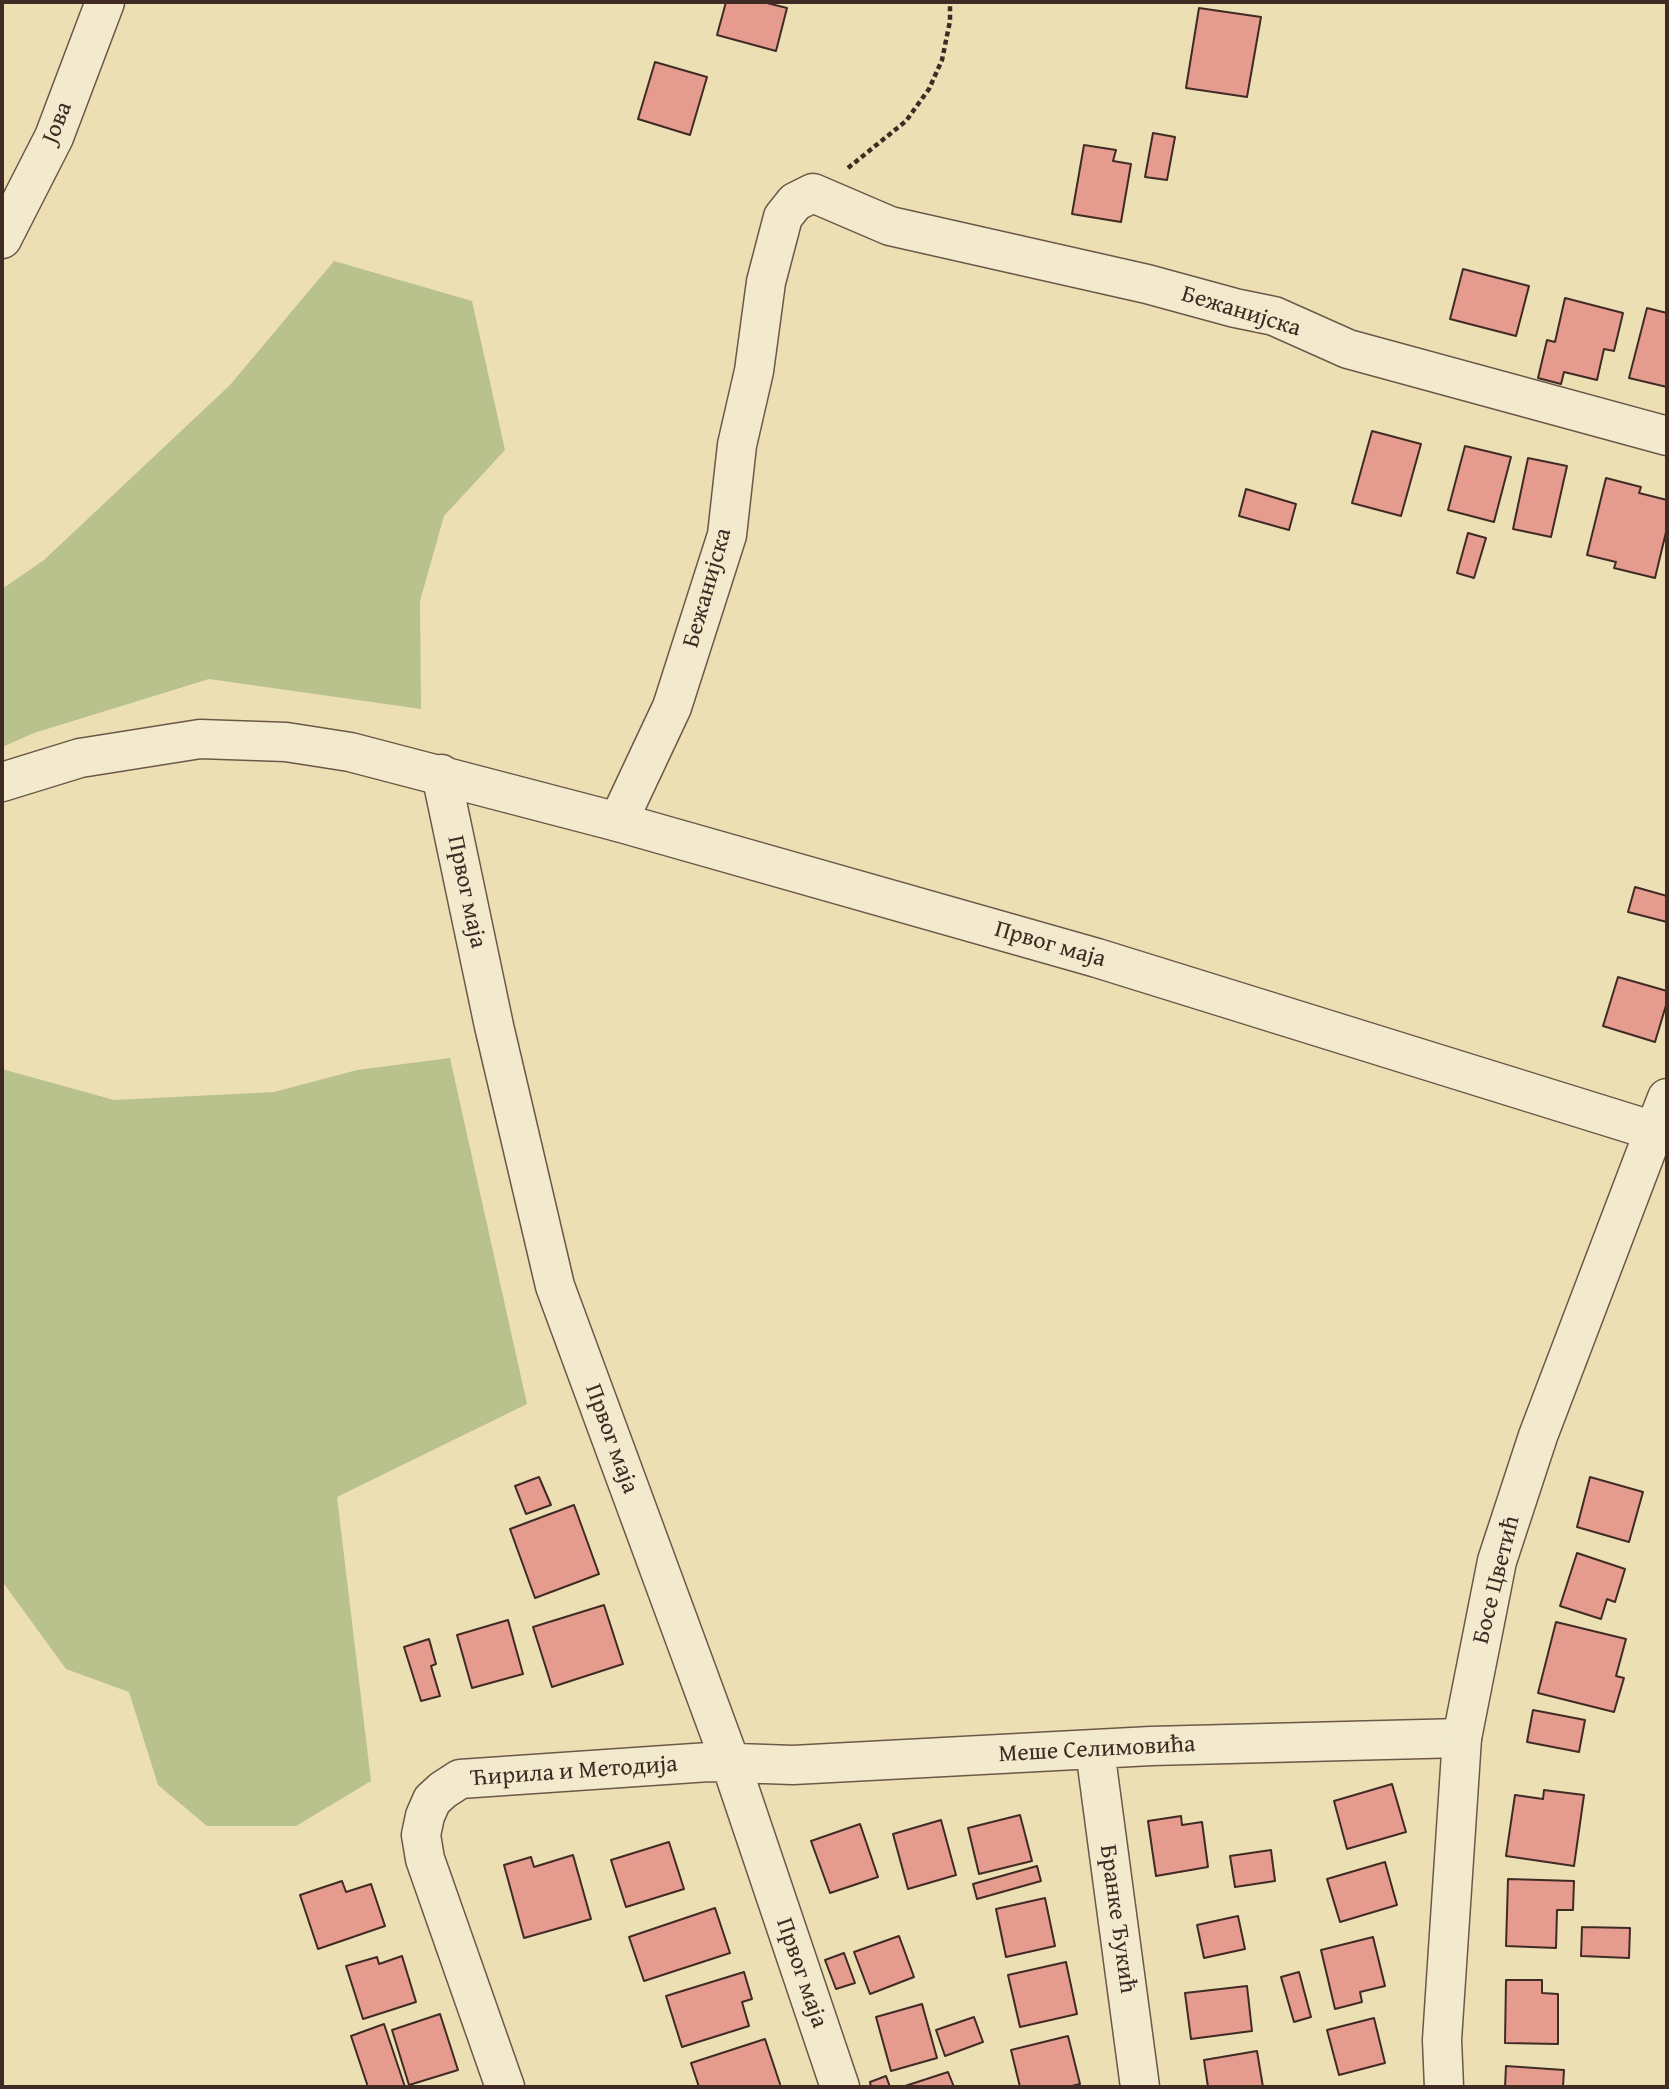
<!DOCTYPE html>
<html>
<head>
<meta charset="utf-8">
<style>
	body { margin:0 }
	#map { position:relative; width:1669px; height:2089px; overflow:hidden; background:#eddfb4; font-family:"Gentium Book Plus",serif }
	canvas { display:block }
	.frame { position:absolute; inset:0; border:4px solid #402b24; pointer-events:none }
</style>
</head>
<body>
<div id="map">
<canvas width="1669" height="2089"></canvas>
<div class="frame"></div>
</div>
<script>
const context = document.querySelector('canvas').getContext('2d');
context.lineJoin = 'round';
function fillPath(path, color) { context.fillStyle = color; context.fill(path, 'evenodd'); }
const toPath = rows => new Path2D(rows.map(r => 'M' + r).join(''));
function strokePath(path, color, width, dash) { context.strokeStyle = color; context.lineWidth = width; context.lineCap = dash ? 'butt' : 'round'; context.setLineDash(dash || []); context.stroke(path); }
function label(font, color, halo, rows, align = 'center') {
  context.font = font + ' "Gentium Book Plus",serif'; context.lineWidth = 5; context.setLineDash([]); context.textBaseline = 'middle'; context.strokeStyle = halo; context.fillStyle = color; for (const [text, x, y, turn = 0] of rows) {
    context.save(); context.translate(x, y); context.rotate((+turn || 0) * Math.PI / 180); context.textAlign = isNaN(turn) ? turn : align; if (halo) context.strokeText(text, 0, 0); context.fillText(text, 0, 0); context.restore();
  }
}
const green = toPath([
	[334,261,472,301,505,450,444,516,420,601,421,709,209,679,34,733,2,747,2,589,44,560,230,385],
	[450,1058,527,1404,337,1497,371,1781,296,1826,207,1826,158,1785,129,1692,66,1669,2,1581,2,1069,114,1100,274,1092,357,1070]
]);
const building = toPath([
	[726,2,763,2,787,8,776,51,717,35,726,2],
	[1199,8,1261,17,1247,97,1186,88,1199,8],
	[655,62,707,77,690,135,638,119,655,62],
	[1153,133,1175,137,1167,180,1145,177,1153,133],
	[1084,145,1116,150,1113,161,1131,164,1121,222,1072,214,1084,145],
	[1463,269,1529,286,1516,336,1450,319,1463,269],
	[1565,298,1623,313,1614,351,1604,349,1597,380,1564,372,1561,384,1538,378,1547,340,1555,342,1565,298],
	[1647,308,1667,313,1667,387,1629,378,1647,308],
	[1372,431,1421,444,1401,516,1352,503,1372,431],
	[1465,446,1511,457,1494,522,1448,510,1465,446],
	[1528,458,1567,466,1551,537,1513,529,1528,458],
	[1606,478,1641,487,1639,493,1667,500,1667,528,1655,578,1614,568,1616,562,1587,555,1606,478],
	[1246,489,1296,504,1289,530,1239,516,1246,489],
	[1468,533,1486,538,1474,578,1457,573,1468,533],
	[1635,887,1667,896,1667,922,1628,912,1635,887],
	[1618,977,1667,991,1667,1002,1655,1042,1603,1026,1618,977],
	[539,1477,551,1505,526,1514,515,1486,539,1477],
	[1590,1477,1643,1492,1629,1542,1577,1527,1590,1477],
	[574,1505,599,1574,535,1598,510,1529,574,1505],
	[1577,1553,1625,1569,1615,1602,1607,1599,1601,1619,1560,1606,1577,1553],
	[604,1605,623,1664,552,1687,533,1627,604,1605],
	[508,1620,523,1674,472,1688,457,1635,508,1620],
	[1556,1622,1626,1639,1616,1676,1624,1678,1614,1712,1538,1693,1556,1622],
	[429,1639,436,1664,431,1666,440,1696,421,1701,404,1647,429,1639],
	[1533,1710,1585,1720,1579,1752,1527,1742,1533,1710],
	[1392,1784,1406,1832,1347,1849,1334,1801,1392,1784],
	[1544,1790,1584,1795,1574,1866,1506,1856,1515,1795,1543,1799,1544,1790],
	[1020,1815,1032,1861,979,1874,968,1828,1020,1815],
	[1181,1816,1182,1825,1202,1822,1208,1867,1156,1876,1148,1821,1181,1816],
	[941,1820,956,1875,908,1889,893,1834,941,1820],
	[860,1824,878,1877,830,1893,811,1841,860,1824],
	[669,1842,684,1889,626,1907,611,1860,669,1842],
	[1271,1850,1275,1881,1235,1887,1230,1856,1271,1850],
	[573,1855,591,1919,524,1938,504,1865,531,1857,534,1867,573,1855],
	[1385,1862,1397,1905,1340,1922,1327,1879,1385,1862],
	[1037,1866,1041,1881,977,1899,973,1884,1037,1866],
	[1508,1879,1574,1881,1573,1910,1557,1910,1556,1948,1506,1946,1508,1879],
	[342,1881,346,1892,371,1884,385,1926,318,1949,300,1895,342,1881],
	[1045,1898,1055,1946,1006,1957,996,1909,1045,1898],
	[715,1908,730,1953,644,1981,629,1937,715,1908],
	[1238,1916,1245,1949,1204,1958,1197,1925,1238,1916],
	[1582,1927,1630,1928,1629,1958,1581,1956,1582,1927],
	[899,1936,914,1977,870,1994,854,1952,899,1936],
	[1373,1937,1385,1986,1360,1992,1362,2002,1335,2009,1321,1950,1373,1937],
	[844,1953,855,1983,836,1989,825,1960,844,1953],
	[402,1956,416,2002,363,2019,346,1966,377,1957,379,1964,402,1956],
	[1066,1962,1077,2014,1020,2027,1008,1975,1066,1962],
	[744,1972,752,1999,742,2002,749,2026,682,2047,666,1996,744,1972],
	[1299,1972,1311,2017,1294,2022,1281,1977,1299,1972],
	[1506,1980,1542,1980,1542,1993,1558,1994,1558,2044,1505,2043,1506,1980],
	[1247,1986,1252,2031,1191,2039,1185,1993,1247,1986],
	[922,2004,937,2058,891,2071,876,2017,922,2004],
	[440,2014,458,2070,409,2085,392,2030,440,2014],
	[974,2017,983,2042,945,2056,936,2030,974,2017],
	[1374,2018,1385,2063,1339,2075,1327,2030,1374,2018],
	[384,2024,405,2087,368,2087,351,2036,384,2024],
	[1068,2036,1080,2084,1068,2087,1020,2087,1011,2050,1068,2036],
	[765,2039,781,2087,699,2087,691,2063,765,2039],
	[1257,2051,1263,2087,1208,2087,1204,2060,1257,2051],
	[1506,2066,1564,2070,1563,2087,1505,2087,1506,2066],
	[948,2072,954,2087,902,2087,948,2072],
	[886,2076,890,2087,871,2087,870,2082,886,2076]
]);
const path = toPath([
	[848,168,906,121,929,89,942,60,950,21,950,2]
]);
const minor = toPath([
	[2,239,54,137,105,2],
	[441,774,494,1026,555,1286,731,1764,840,2087],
	[618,822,672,707,727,535,737,445,754,371,766,282,783,217,795,202,813,193,890,226,1147,284,1235,308,1274,316,1348,349,1667,436],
	[1667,1098,1654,1131,1667,1135],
	[1095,1750,1140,2087],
	[505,2087,425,1859,421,1835,425,1816,432,1800,443,1790,460,1779,709,1762,793,1765,1151,1746,1462,1738]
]);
const tertiary = toPath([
	[2,782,80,758,200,739,286,742,350,752,618,822,1097,958,1654,1131,1538,1436,1497,1561,1462,1738,1442,2040,1444,2087]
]);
const streetNames = [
	["Јова",58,123,-68],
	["Бежанијска",1241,312,17],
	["Бежанијска",708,588,-74],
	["Првог маја",466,892,78],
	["Првог маја",1050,945,16],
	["Првог маја",611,1439,70],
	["Босе Цветић",1497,1580,-76],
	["Меше Селимовића",1097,1750,-3],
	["Ћирила и Методија",574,1772,-4],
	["Бранке Ђукић",1117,1919,82],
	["Првог маја",801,1973,71]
];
fillPath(green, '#b9c18c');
fillPath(building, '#e69b8f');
strokePath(building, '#402b24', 2);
strokePath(minor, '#6b5848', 41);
strokePath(tertiary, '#6b5848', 41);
strokePath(path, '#402b24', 4.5, [5, 3.5]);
strokePath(minor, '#f3eace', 38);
strokePath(tertiary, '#f3eace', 38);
label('24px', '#402b24', '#f3eace', streetNames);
</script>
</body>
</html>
